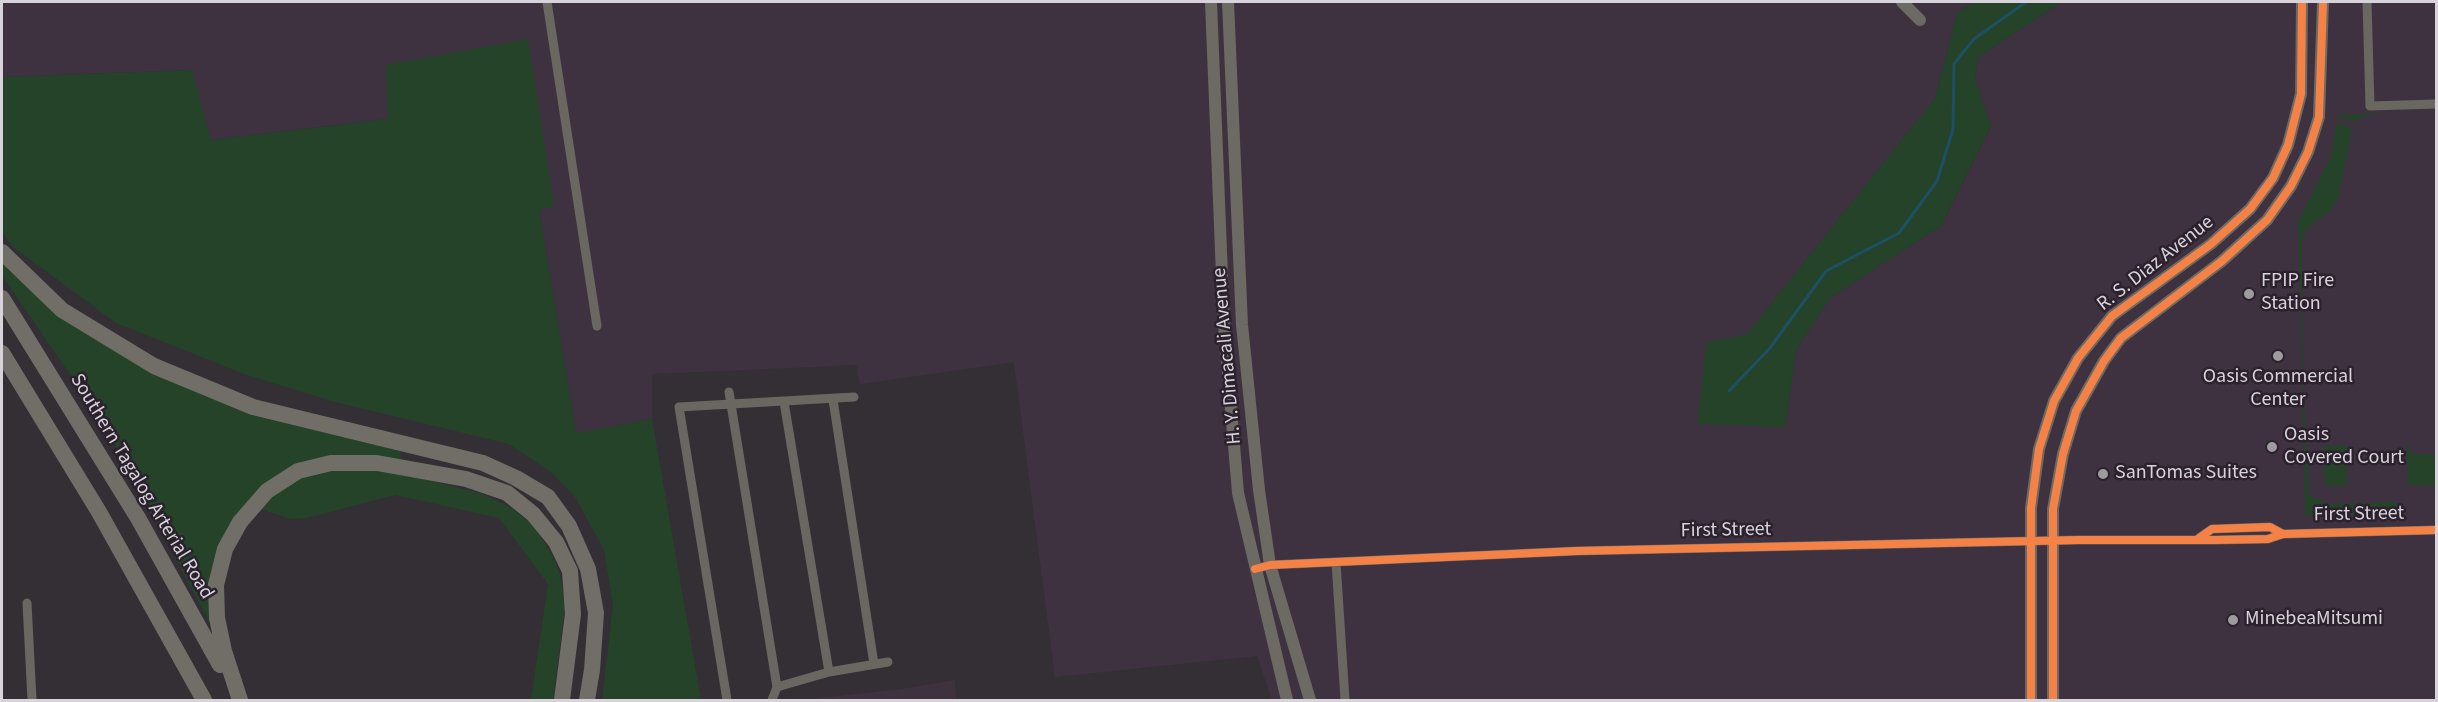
<!DOCTYPE html>
<html>
<head>
<meta charset="utf-8">
<style>
	body { margin:0 }
	#map { position:relative; width:2438px; height:702px; overflow:hidden; background:#342f35; font-family:"Source Sans 3",sans-serif }
	canvas { display:block }
	.frame { position:absolute; inset:0; border:3px solid #d8d2da; pointer-events:none }
</style>
</head>
<body>
<div id="map">
<canvas width="2438" height="702"></canvas>
<div class="frame"></div>
</div>
<script>
const context = document.querySelector('canvas').getContext('2d');
context.lineJoin = 'round';
function fillPath(path, color) { context.fillStyle = color; context.fill(path, 'evenodd'); }
const toPath = rows => new Path2D(rows.map(r => 'M' + r).join(''));
function strokePath(path, color, width, dash) { context.strokeStyle = color; context.lineWidth = width; context.lineCap = dash ? 'butt' : 'round'; context.setLineDash(dash || []); context.stroke(path); }
function label(font, color, halo, rows, align = 'center') {
  context.font = font + ' "Source Sans 3",sans-serif'; context.lineWidth = 5; context.setLineDash([]); context.textBaseline = 'middle'; context.strokeStyle = halo; context.fillStyle = color; for (const [text, x, y, turn = 0] of rows) {
    context.save(); context.translate(x, y); context.rotate((+turn || 0) * Math.PI / 180); context.textAlign = isNaN(turn) ? turn : align; if (halo) context.strokeText(text, 0, 0); context.fillText(text, 0, 0); context.restore();
  }
}
const built = toPath([
	[2,2,1974,2,1957,13,1935,98,1747,334,1785,427,1796,350,1830,298,1941,226,1991,126,1975,80,1978,57,2062,2,2436,2,2436,700,1272,700,1257,656,1055,677,1014,362,860,384,857,365,652,374,652,419,576,434,539,209,553,206,388,119,211,140,191,70,2,77]
]);
const education = toPath([
	[955,680,956,700,801,700,902,689]
]);
const green = toPath([
	[1974,2,2062,2,1978,57,1975,80,1991,126,1941,226,1830,298,1796,350,1785,427,1698,424,1706,343,1747,334,1935,98,1957,13],
	[528,39,554,206,539,210,576,433,652,419,701,700,602,700,613,604,604,550,575,497,552,473,509,444,335,402,244,374,116,323,12,246,2,231,2,77,192,70,211,140,388,119,386,65],
	[2393,113,2365,116,2356,121,2338,118,2338,124,2347,125,2352,130,2338,198,2330,211,2307,228,2302,242,2303,379,2309,495,2328,504,2396,502,2399,513,2305,516,2298,222,2331,156,2338,115],
	[2,263,52,305,150,372,401,449,400,460,286,475,224,540,214,631,103,422,2,276],
	[2346,445,2347,485,2325,486,2324,446],
	[2406,446,2409,446,2410,454,2436,454,2436,486,2408,485],
	[332,466,376,467,482,494,510,507,533,525,550,551,560,574,565,606,553,700,531,700,548,584,499,518,395,495,307,518,291,519,261,509,282,488,308,474]
]);
const stream = toPath([
	[1729,391,1770,348,1826,271,1899,233,1937,181,1953,129,1954,64,1974,39,2026,2]
]);
const street = toPath([
	[547,2,597,326],
	[2367,2,2370,106,2436,104],
	[729,392,777,687,772,700],
	[833,400,874,664],
	[784,402,829,672],
	[2199,538,2212,529,2270,527,2283,534],
	[1336,562,1345,700],
	[1255,569,1270,565,1577,551,2079,540,2214,540,2268,539,2283,534,2436,530],
	[27,603,32,700],
	[777,687,829,672,888,662],
	[727,700,679,407,854,397]
]);
const secondary = toPath([
	[1211,2,1224,325,1238,493,1287,700],
	[1228,2,1242,325,1259,490,1270,565,1310,700],
	[1902,2,1920,20],
	[2031,700,2031,508,2039,449,2054,401,2078,358,2112,316,2211,244,2250,209,2273,178,2288,145,2301,94,2302,2],
	[2053,700,2053,509,2063,454,2076,411,2104,361,2121,338,2222,261,2267,220,2291,186,2308,152,2319,117,2323,2]
]);
const highway = toPath([
	[2,252,62,310,154,366,253,407,483,463,516,478,548,497,569,526,588,569,596,613,592,670,587,700],
	[2,298,138,518,220,665],
	[2,353,99,512,204,700],
	[240,700,224,651,217,618,216,585,225,549,240,522,267,491,298,471,331,463,377,463,466,479,507,493,533,514,556,542,570,571,573,614,562,700]
]);
const cycleway = toPath([
	[2199,538,2212,529,2270,527,2283,534],
	[1255,569,1270,565,1577,551,2079,540,2214,540,2268,539,2283,534,2436,530],
	[2031,700,2031,508,2039,449,2054,401,2078,358,2112,316,2211,244,2250,209,2273,178,2288,145,2301,94,2302,2],
	[2053,700,2053,509,2063,454,2076,411,2104,361,2121,338,2222,261,2267,220,2291,186,2308,152,2319,117,2323,2]
]);
const markers = [
	[2249,294,6,"#9f99a0"],
	[2278,356,6,"#9f99a0"],
	[2272,447,6,"#9f99a0"],
	[2103,474,6,"#9f99a0"],
	[2233,620,6,"#9f99a0"]
];
const streetNames = [
	["R. S. Diaz Avenue",2156,264,-38],
	["H. Y. Dimacali Avenue",1228,356,-95],
	["Southern Tagalog Arterial Road",141,487,59],
	["First Street",2359,515,-1],
	["First Street",1726,531,-1]
];
const poiNames = [
	["FPIP Fire",2261,282],
	["Station",2261,305],
	["Oasis Commercial",2278,378,"center"],
	["Center",2278,401,"center"],
	["Oasis",2284,436],
	["Covered Court",2284,459],
	["SanTomas Suites",2115,474],
	["MinebeaMitsumi",2245,620]
];
fillPath(built, '#3e3241');
fillPath(education, '#3e323f');
fillPath(green, '#244329');
strokePath(stream, '#1d5064', 3);
strokePath(street, '#6a6760', 9);
strokePath(secondary, '#6c6a63', 12);
strokePath(highway, '#716e67', 16);
strokePath(cycleway, '#f48246', 8);
for (const [x, y, r, color] of markers) { const dot = new Path2D(); dot.arc(x, y, r, 0, 2 * Math.PI); context.fillStyle = color; context.fill(dot); strokePath(dot, '#2b222e', 2); }
label('20px', '#d8d2da', '#2b222e', streetNames);
label('20px', '#d8d2da', '#2b222e', poiNames, 'left');
</script>
</body>
</html>
